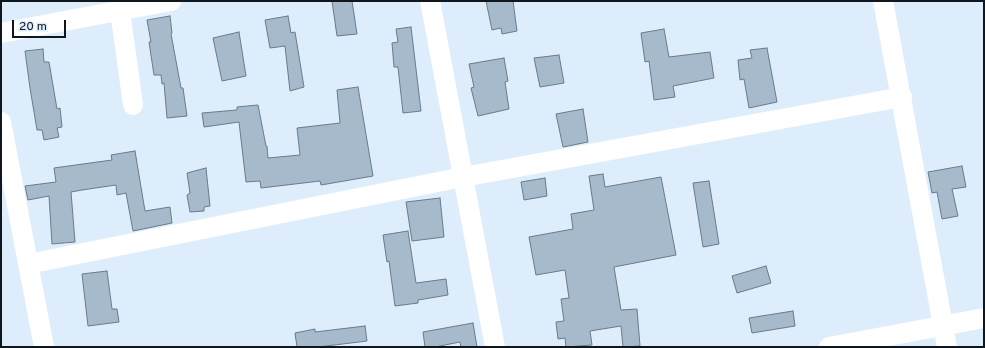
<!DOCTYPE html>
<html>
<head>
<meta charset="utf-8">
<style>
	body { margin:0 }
	#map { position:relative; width:985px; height:348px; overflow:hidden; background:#ddedfc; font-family:Overpass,sans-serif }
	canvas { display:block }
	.frame { position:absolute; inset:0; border:2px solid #0f161d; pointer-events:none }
	.scale { position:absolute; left:12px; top:20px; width:54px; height:18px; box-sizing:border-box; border:2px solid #0f161d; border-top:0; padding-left:5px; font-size:12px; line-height:14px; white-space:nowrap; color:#0f161d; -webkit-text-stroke:3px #ddedfc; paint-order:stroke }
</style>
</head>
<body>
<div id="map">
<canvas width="985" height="348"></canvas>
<div class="frame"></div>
<div class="scale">20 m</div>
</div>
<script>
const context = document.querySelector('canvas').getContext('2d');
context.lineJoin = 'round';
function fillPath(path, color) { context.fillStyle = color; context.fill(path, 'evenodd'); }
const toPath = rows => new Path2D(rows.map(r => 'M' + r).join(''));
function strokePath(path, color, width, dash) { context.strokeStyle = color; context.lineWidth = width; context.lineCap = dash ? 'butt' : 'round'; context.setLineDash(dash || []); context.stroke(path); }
const building = toPath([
	[332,1,352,1,357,34,337,36,332,1],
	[486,1,513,1,517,31,502,34,501,28,492,30,486,1],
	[170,16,172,33,171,34,181,88,183,88,187,116,167,118,164,83,162,84,161,75,154,75,149,42,151,42,147,20,170,16],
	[288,16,291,33,295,32,304,87,290,91,285,46,270,48,265,20,288,16],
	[411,27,421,111,403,113,398,67,394,67,392,43,398,42,396,29,411,27],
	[664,29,669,57,710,52,714,78,673,86,675,97,654,100,649,61,645,62,641,33,664,29],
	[239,32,246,76,222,81,213,38,239,32],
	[767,48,777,102,749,108,744,79,740,80,738,60,752,58,750,50,767,48],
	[43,49,44,62,49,62,57,109,60,108,62,127,57,128,59,137,44,140,42,130,37,130,30,88,25,51,43,49],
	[559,55,564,83,540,87,534,58,559,55],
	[504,58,508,81,505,82,509,109,478,116,471,88,474,87,469,64,504,58],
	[358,87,373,176,321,185,320,181,261,188,260,181,246,182,239,122,204,127,202,113,237,110,237,107,258,105,266,146,267,146,268,158,300,155,297,128,340,123,337,90,358,87],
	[583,109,588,142,563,147,556,114,583,109],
	[135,151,145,211,170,207,172,223,133,231,126,193,117,195,116,185,82,190,71,192,75,242,52,244,49,196,28,200,25,186,56,182,54,168,112,160,111,155,135,151],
	[962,166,966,187,952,189,958,216,942,219,937,192,932,193,928,172,962,166],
	[206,168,210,206,204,207,204,211,190,212,187,195,190,193,187,173,206,168],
	[603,174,605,187,661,177,676,255,614,267,621,310,637,309,640,346,623,347,621,326,590,331,592,345,566,347,565,338,558,339,556,322,564,321,561,299,569,298,565,270,536,275,529,237,573,229,571,214,594,210,589,176,603,174],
	[545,178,547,196,524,200,521,182,545,178],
	[709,181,719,244,703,247,693,183,709,181],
	[440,198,444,237,412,241,406,202,440,198],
	[408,231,416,283,446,279,448,295,418,300,418,303,395,306,389,261,387,262,383,235,408,231],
	[766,266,771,283,737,293,732,276,766,266],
	[107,271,112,309,117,309,119,322,88,326,82,274,107,271],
	[793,311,795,326,752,333,749,318,793,311],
	[473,323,477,347,461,347,460,342,435,347,425,347,423,332,473,323],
	[365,326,367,341,318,347,297,347,295,333,315,329,315,332,365,326]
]);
const minor = toPath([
	[430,1,495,347],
	[883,1,947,347],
	[120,11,133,105],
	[1,33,171,1],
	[1,122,44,347],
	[28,264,463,177,902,97],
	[829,347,984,318]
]);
fillPath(building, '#a6bacc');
strokePath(building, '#687b8b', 1);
strokePath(minor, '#fff', 20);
</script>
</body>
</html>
